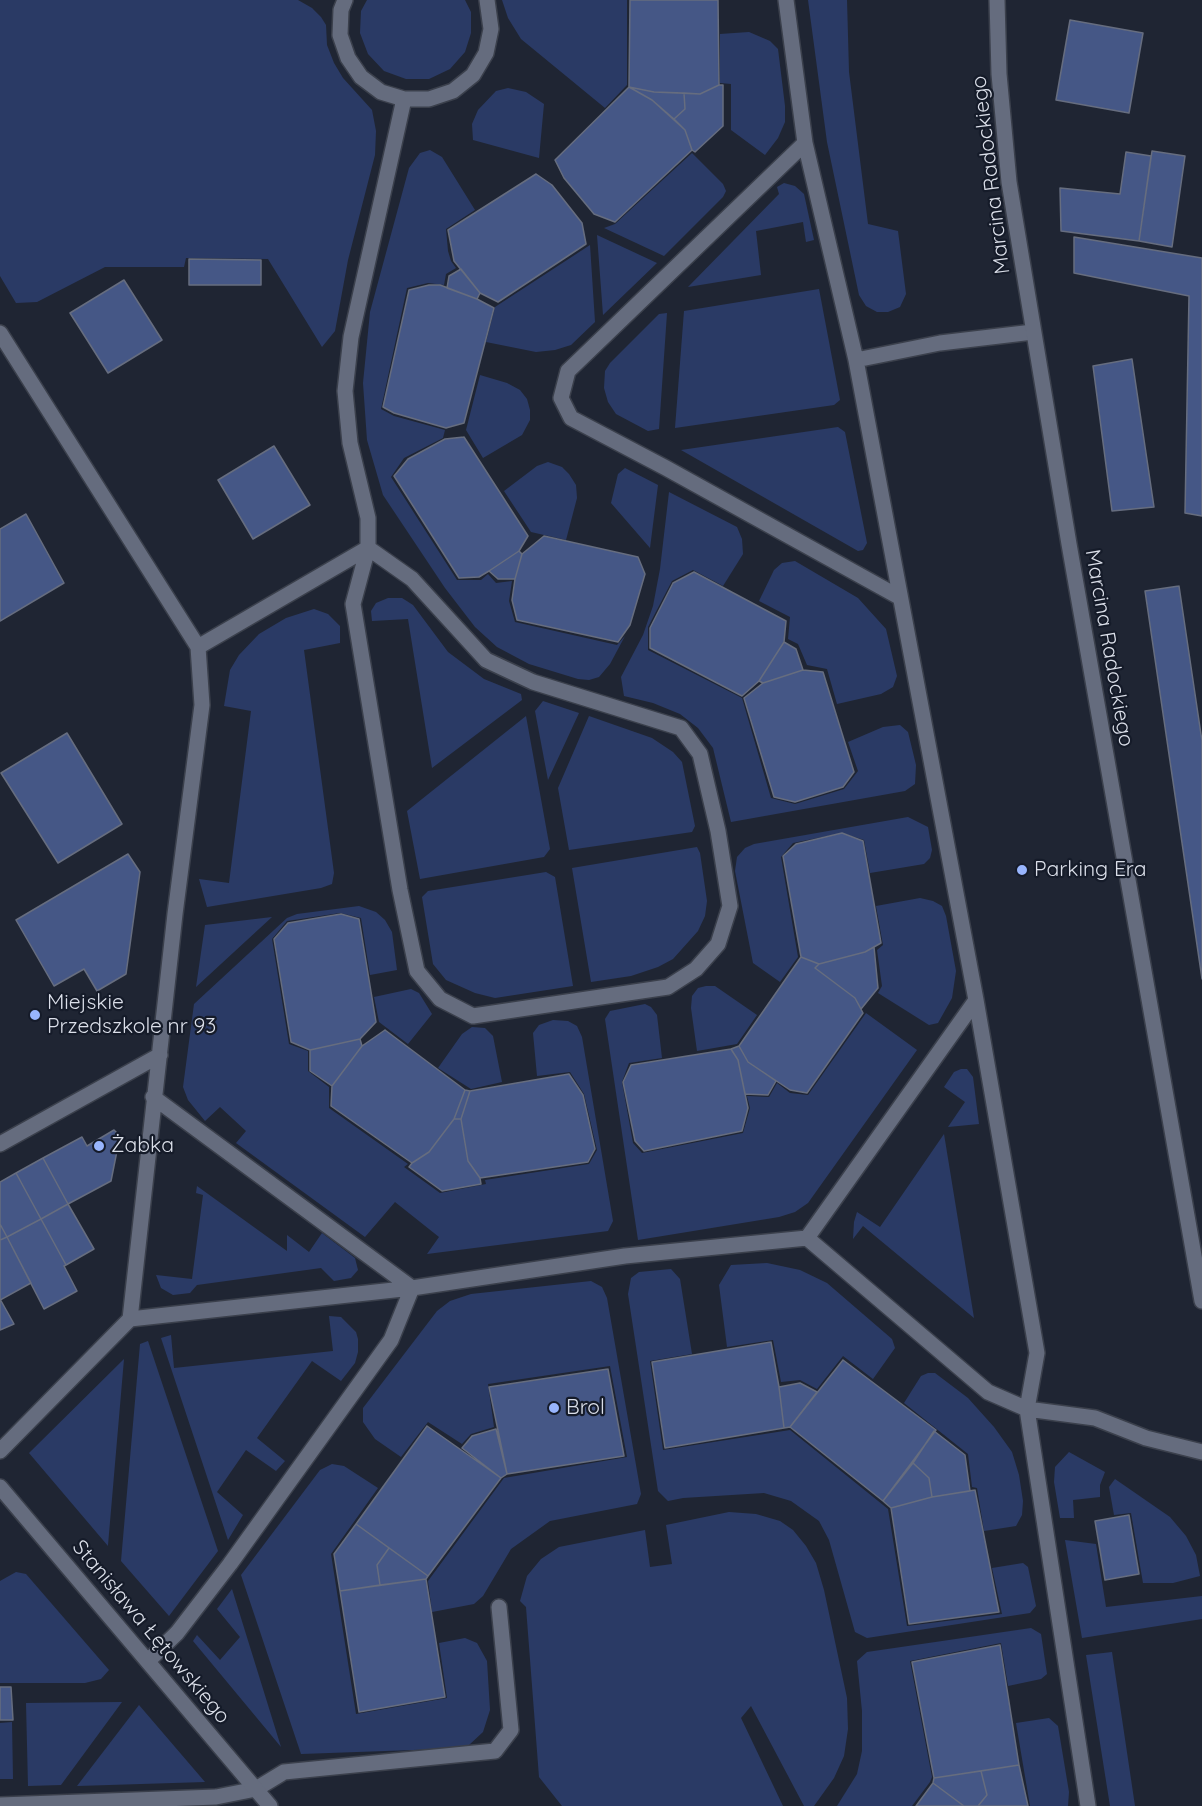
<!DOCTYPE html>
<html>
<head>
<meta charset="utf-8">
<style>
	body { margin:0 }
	canvas { display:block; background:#1f2533 }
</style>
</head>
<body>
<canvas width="1202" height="1806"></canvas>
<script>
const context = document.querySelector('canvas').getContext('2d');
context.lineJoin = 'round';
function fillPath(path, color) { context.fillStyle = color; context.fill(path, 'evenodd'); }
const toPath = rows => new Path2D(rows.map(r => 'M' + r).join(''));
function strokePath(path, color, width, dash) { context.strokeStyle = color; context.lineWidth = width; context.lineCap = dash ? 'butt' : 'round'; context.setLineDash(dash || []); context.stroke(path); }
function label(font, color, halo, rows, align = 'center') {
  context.font = font + ' Quicksand,sans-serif'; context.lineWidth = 4.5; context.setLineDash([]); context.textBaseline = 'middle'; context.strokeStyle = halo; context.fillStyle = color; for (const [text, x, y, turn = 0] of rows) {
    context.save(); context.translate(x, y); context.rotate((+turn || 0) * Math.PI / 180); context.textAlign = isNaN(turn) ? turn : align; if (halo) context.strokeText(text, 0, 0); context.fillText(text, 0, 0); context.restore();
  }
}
const green = toPath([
	[0,0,298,0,312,8,321,17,326,25,327,45,334,63,343,78,372,110,376,131,375,155,348,260,335,331,322,347,268,259,186,258,184,267,105,267,37,302,16,303,0,276],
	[367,0,465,0,471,12,471,33,465,52,450,69,429,79,406,79,384,71,368,54,360,33,361,11],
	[502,0,627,0,627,85,605,108,521,39,508,18],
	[808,0,847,0,849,72,868,224,898,231,906,294,900,307,888,312,877,312,866,306,859,295,827,142],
	[749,32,770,41,778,49,785,106,785,122,778,138,765,155,731,130,731,84,720,83,720,34],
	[508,88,526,92,544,104,539,158,473,140,472,124,478,110,496,91],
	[430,150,442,157,475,210,446,229,448,251,451,261,456,268,446,274,444,285,428,283,407,288,381,409,394,416,445,430,443,438,404,458,391,477,457,580,481,580,488,574,496,583,512,581,509,601,515,622,617,645,625,636,610,664,599,677,589,680,578,679,529,664,497,647,475,627,445,588,383,495,367,440,363,383,370,312,409,168,420,153],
	[692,153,723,184,726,191,723,197,664,256,604,228,615,224],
	[784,183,795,186,804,194,814,240,806,242,803,222,756,231,761,275,688,287,779,194,777,187],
	[597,235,657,263,603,315],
	[590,245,595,322,571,345,555,350,536,352,486,342,495,307],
	[819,289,840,400,834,405,675,428,684,311],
	[667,313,659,429,648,431,616,414,608,402,604,388,605,371,610,363,659,314],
	[480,375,507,383,520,390,527,399,530,410,530,420,522,435,483,458,466,430],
	[838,427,845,432,867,543,863,550,858,551,681,450],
	[548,462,562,467,569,474,576,485,577,498,566,540,531,532,504,491,537,466],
	[625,468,658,485,650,548,611,503,618,474],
	[669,492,737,527,742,539,743,554,723,586,693,570,672,581,648,627,648,650,742,698,771,798,795,804,844,789,858,771,848,742,883,727,900,725,908,732,916,765,915,784,905,791,731,822,713,748,698,728,680,714,653,703,624,696,621,677,643,635,653,606,660,569],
	[795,561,858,598,886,629,897,676,893,687,881,694,837,704,827,669,807,665,798,644,788,639,790,617,759,601,774,570,782,563],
	[388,598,402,598,413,605,448,652,484,679,521,694,522,700,432,768,408,619,372,621,371,611,376,603],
	[314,609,328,614,340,626,340,643,304,650,334,873,332,884,321,888,207,907,199,879,229,883,251,711,224,706,230,670,239,655,259,634,286,618],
	[543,701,579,713,548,780,535,711],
	[526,716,550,849,544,857,420,879,407,811],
	[589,716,652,738,673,752,682,762,695,826,692,832,569,850,558,788],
	[908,817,928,827,932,850,930,858,924,864,870,873,864,840,842,833,793,843,781,857,798,957,780,982,753,963,735,871,737,857,745,848,754,844],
	[697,847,700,853,707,901,705,916,698,931,673,959,658,967,631,976,591,982,572,868],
	[546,872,555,877,573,986,495,998,475,993,446,980,433,964,422,897,428,891],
	[920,898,933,901,942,906,946,916,956,971,952,998,938,1023,929,1025,878,993,882,986,877,950,883,945,876,906],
	[359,906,376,912,385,920,392,932,397,970,370,975,361,918,340,913,287,921,272,939,289,1044,308,1051,308,1071,329,1087,329,1108,408,1164,404,1167,440,1193,486,1184,485,1180,589,1164,597,1150,584,1094,570,1072,537,1076,533,1033,539,1025,553,1020,568,1021,577,1026,582,1037,613,1221,608,1231,427,1254,439,1237,395,1202,365,1237,236,1143,246,1131,220,1107,205,1121,188,1100,183,1087,194,1004,287,918,297,914],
	[272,917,196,987,205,925],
	[706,986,715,986,757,1015,737,1044,697,1051,691,1008,692,996,698,988],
	[411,989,419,993,432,1014,408,1044,379,1022,374,997],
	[645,1004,651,1007,657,1015,662,1058,629,1063,622,1082,633,1143,642,1153,743,1133,750,1108,747,1096,769,1097,777,1083,790,1093,808,1095,866,1013,917,1050,808,1203,795,1212,779,1217,638,1240,605,1019,610,1011],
	[472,1027,485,1028,493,1036,502,1082,471,1089,438,1068,462,1034],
	[961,1069,967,1069,973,1077,979,1124,948,1127,965,1102,944,1087,954,1072],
	[944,1134,974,1318,863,1226,853,1239,854,1222,857,1212,880,1227],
	[197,1186,287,1251,287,1235,309,1252,322,1233,355,1258,358,1270,351,1278,334,1281,321,1268,197,1285,190,1293,173,1295,161,1288,156,1275,192,1279,203,1195,196,1193],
	[767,1263,800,1270,827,1283,892,1339,895,1348,873,1379,843,1356,817,1389,800,1380,781,1382,773,1340,727,1347,719,1285,731,1265],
	[671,1269,680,1279,692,1354,650,1361,663,1450,790,1430,888,1509,907,1626,1002,1614,992,1568,1023,1563,1028,1567,1036,1606,1030,1613,867,1638,855,1632,829,1540,819,1521,791,1501,764,1493,683,1498,668,1501,658,1491,628,1294,631,1278,639,1272],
	[591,1281,602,1287,607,1298,641,1494,637,1504,550,1521,511,1549,483,1596,474,1604,432,1612,428,1581,504,1478,627,1457,610,1366,488,1384,494,1427,471,1434,462,1444,428,1422,401,1457,375,1439,363,1422,363,1408,437,1311,450,1301,471,1294],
	[329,1316,341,1317,356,1332,358,1339,358,1352,355,1363,341,1381,312,1361,257,1438,285,1461,276,1471,246,1450,217,1492,243,1515,228,1540,161,1338,171,1335,174,1368,333,1351],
	[148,1341,218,1551,169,1616,121,1561,140,1344],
	[124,1359,108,1545,108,1546,29,1453],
	[928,1373,935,1373,968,1398,994,1427,1012,1452,1019,1475,1023,1501,1022,1515,1016,1526,984,1531,977,1488,972,1487,968,1454,904,1403,921,1376],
	[1069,1452,1105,1472,1100,1485,1100,1497,1073,1500,1074,1518,1060,1518,1054,1482,1055,1467],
	[332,1464,344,1466,378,1488,331,1554,356,1714,447,1698,439,1643,465,1638,477,1643,487,1661,490,1710,483,1732,469,1745,441,1749,301,1754,241,1575,320,1470],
	[1115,1479,1170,1517,1186,1536,1196,1555,1200,1576,1173,1583,1143,1583,1131,1513,1114,1515,1109,1487],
	[729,1512,756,1514,780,1521,793,1530,806,1546,816,1563,824,1590,847,1698,848,1729,844,1756,834,1778,814,1806,804,1806,751,1706,741,1718,783,1806,562,1806,539,1777,526,1607,520,1601,527,1576,541,1559,559,1547,645,1530,650,1567,672,1564,666,1525],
	[1065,1540,1096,1544,1106,1607,1202,1596,1202,1619,1082,1638],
	[16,1572,26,1574,109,1670,101,1679,85,1683,0,1683,0,1581],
	[232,1589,281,1747,193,1641,197,1635,220,1660,240,1637,217,1609],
	[1031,1628,1041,1634,1047,1674,1041,1679,1008,1686,1001,1643,910,1661,932,1777,930,1782,912,1806,837,1806,857,1774,862,1751,862,1711,857,1661,867,1652],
	[1112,1652,1135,1806,1110,1806,1086,1655],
	[122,1702,61,1785,28,1786,26,1703],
	[139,1705,205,1782,77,1786],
	[1049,1718,1058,1726,1069,1792,1068,1806,1030,1806,1016,1723],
	[12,1722,13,1779,0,1779,0,1723]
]);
const building = toPath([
	[630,0,718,0,719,85,700,94,654,92,629,87,630,0],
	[1070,20,1143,33,1129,113,1056,100,1070,20],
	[719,85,723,85,723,126,695,152,692,150,685,130,674,119,685,109,684,93,700,94,719,85],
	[629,87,652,100,685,130,692,150,615,222,594,214,564,178,555,160,629,87],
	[629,87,654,92,684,93,685,109,674,119,652,100,629,87],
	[1152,151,1185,156,1172,247,1139,241,1152,151],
	[1126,152,1151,156,1139,241,1061,231,1060,188,1120,194,1126,152],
	[536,174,552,185,582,223,586,244,498,302,480,293,454,261,448,230,536,174],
	[1074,237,1202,258,1202,516,1185,513,1189,296,1074,273,1074,237],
	[189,259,261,260,261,285,189,285,189,259],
	[461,269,480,293,477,299,447,288,449,276,461,269],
	[124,280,162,340,108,373,70,313,124,280],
	[429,285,440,285,477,299,494,308,464,423,446,428,394,413,383,407,409,290,429,285],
	[1132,359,1154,507,1112,511,1093,366,1132,359],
	[464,437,528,536,519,551,489,571,479,577,459,578,394,476,408,459,445,439,464,437],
	[274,446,310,505,253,539,218,480,274,446],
	[26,514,64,583,0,621,0,529,26,514],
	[544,536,638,557,645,574,630,625,618,642,517,620,512,600,515,579,522,554,544,536],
	[519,551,522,554,515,579,498,579,489,571,519,551],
	[694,572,786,621,784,642,759,681,742,696,650,648,650,628,673,583,694,572],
	[1179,586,1202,741,1202,979,1145,591,1179,586],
	[784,642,796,649,803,670,763,683,759,681,784,642],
	[803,670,823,672,854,772,843,787,795,802,774,797,744,698,763,683,803,670],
	[67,733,122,824,58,863,1,773,67,733],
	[842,833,863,841,881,943,865,952,819,964,801,957,783,856,796,844,842,833],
	[128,854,140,872,126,974,97,991,84,969,54,986,16,920,128,854],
	[341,914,359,919,376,1022,360,1039,310,1050,291,1042,274,939,288,923,341,914],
	[874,947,878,988,861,1009,855,998,815,968,819,964,865,952,874,947],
	[801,957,819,964,815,968,855,998,863,1013,807,1093,790,1090,748,1062,739,1046,801,957],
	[385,1030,465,1090,454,1119,429,1152,412,1163,331,1106,332,1086,362,1046,385,1030],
	[360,1039,362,1046,332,1086,310,1071,310,1050,360,1039],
	[739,1046,748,1062,776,1081,768,1095,745,1094,738,1060,731,1049,739,1046],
	[731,1049,738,1060,748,1108,742,1131,644,1151,635,1141,623,1082,631,1065,731,1049],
	[569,1074,583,1095,595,1149,588,1162,480,1178,468,1161,461,1119,470,1091,569,1074],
	[465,1090,470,1091,461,1119,454,1119,465,1090],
	[454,1119,461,1119,468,1161,480,1178,481,1184,442,1191,409,1167,412,1163,429,1152,454,1119],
	[114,1130,120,1136,111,1181,68,1204,43,1158,82,1137,87,1146,114,1130],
	[43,1158,68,1204,41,1219,16,1173,43,1158],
	[16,1173,41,1219,7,1237,0,1224,0,1182,16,1173],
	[68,1204,94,1249,66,1265,41,1219,68,1204],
	[41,1219,66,1265,64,1266,77,1291,44,1309,7,1237,41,1219],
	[0,1224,7,1237,0,1240,0,1224],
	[7,1237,31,1283,0,1300,0,1240,7,1237],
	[0,1299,14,1324,0,1330,0,1299],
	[771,1342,779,1387,784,1428,665,1448,652,1362,771,1342],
	[843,1360,936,1430,883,1501,790,1427,843,1360],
	[608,1369,624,1456,507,1474,489,1387,608,1369],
	[800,1383,817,1392,790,1427,784,1428,779,1387,800,1383],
	[427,1426,501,1478,428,1576,356,1524,427,1426],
	[496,1429,507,1474,501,1478,462,1448,472,1436,496,1429],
	[934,1431,965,1455,970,1491,932,1497,929,1478,913,1463,934,1431],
	[913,1463,929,1478,932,1497,891,1508,883,1501,913,1463],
	[975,1490,999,1612,909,1624,891,1508,932,1497,975,1490],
	[1129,1515,1139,1574,1105,1580,1095,1521,1129,1515],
	[356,1524,389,1548,377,1565,380,1585,340,1591,334,1554,356,1524],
	[389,1548,428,1576,426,1579,380,1585,377,1565,389,1548],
	[426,1579,445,1697,359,1712,340,1591,426,1579],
	[1000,1645,1019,1765,934,1778,912,1662,1000,1645],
	[0,1687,11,1687,13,1720,0,1720,0,1687],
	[1019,1765,1028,1806,978,1806,987,1795,981,1771,1019,1765],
	[981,1771,987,1795,978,1806,964,1806,933,1783,934,1778,981,1771],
	[933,1783,964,1806,916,1806,933,1783]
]);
const lane = toPath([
	[345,0,341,10,340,35,348,58,361,77,381,92,404,99,429,99,453,91,473,75,486,53,491,29,487,0],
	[786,0,805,143,856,360,976,1000,1037,1353,1027,1409,1088,1806],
	[805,143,568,371,561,398,571,418,666,468,899,597],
	[0,333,198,647,202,705,175,914,130,1319,0,1451],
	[856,360,940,343,1033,332],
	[368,548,412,579,486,660,533,682,681,728,700,754,718,831,730,906,718,944,696,969,668,987,473,1016,440,999,417,971,400,890,353,604,368,548],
	[198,647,368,548,368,518,350,443,345,391,351,337,404,99],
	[0,1144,160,1055],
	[807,1238,988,1392,1027,1409,1095,1418,1146,1438,1202,1452],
	[130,1319,412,1288,625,1256,807,1238,976,1000],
	[148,1661,177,1633,230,1564,391,1340,412,1288,153,1097],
	[0,1805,216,1797,256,1789,284,1772,495,1751,511,1730,499,1607]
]);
const street = toPath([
	[0,1487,270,1806]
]);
const secondary = toPath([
	[997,0,999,74,1009,182,1069,544,1202,1301]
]);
const markers = [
	[1022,870,6,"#98b5fd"],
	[35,1015,6,"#98b5fd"],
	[99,1146,6,"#98b5fd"],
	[554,1408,6,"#98b5fd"]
];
const streetNames = [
	["Marcina Radockiego",991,175,-97],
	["Marcina Radockiego",1109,648,80],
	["Stanisława Łętowskiego",151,1632,50]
];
const poiNames = [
	["Parking Era",1034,870],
	["Miejskie",47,1003],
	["Przedszkole nr 93",47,1027],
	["Żabka",111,1146],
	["Brol",566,1408]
];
fillPath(green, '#2a3a65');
fillPath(building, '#455786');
strokePath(building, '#666d7f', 1.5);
strokePath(lane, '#3b404c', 18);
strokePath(street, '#3b404c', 18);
strokePath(secondary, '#3b404c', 18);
strokePath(lane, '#656c7e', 15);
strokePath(street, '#656c7e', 15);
strokePath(secondary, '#656c7e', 15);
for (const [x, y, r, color] of markers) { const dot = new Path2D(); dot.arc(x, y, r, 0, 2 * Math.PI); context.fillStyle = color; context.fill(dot); strokePath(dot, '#151b29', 2); }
label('21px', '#dbdfe9', '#151b29', streetNames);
label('21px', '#dbdfe9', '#151b29', poiNames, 'left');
</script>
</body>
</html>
